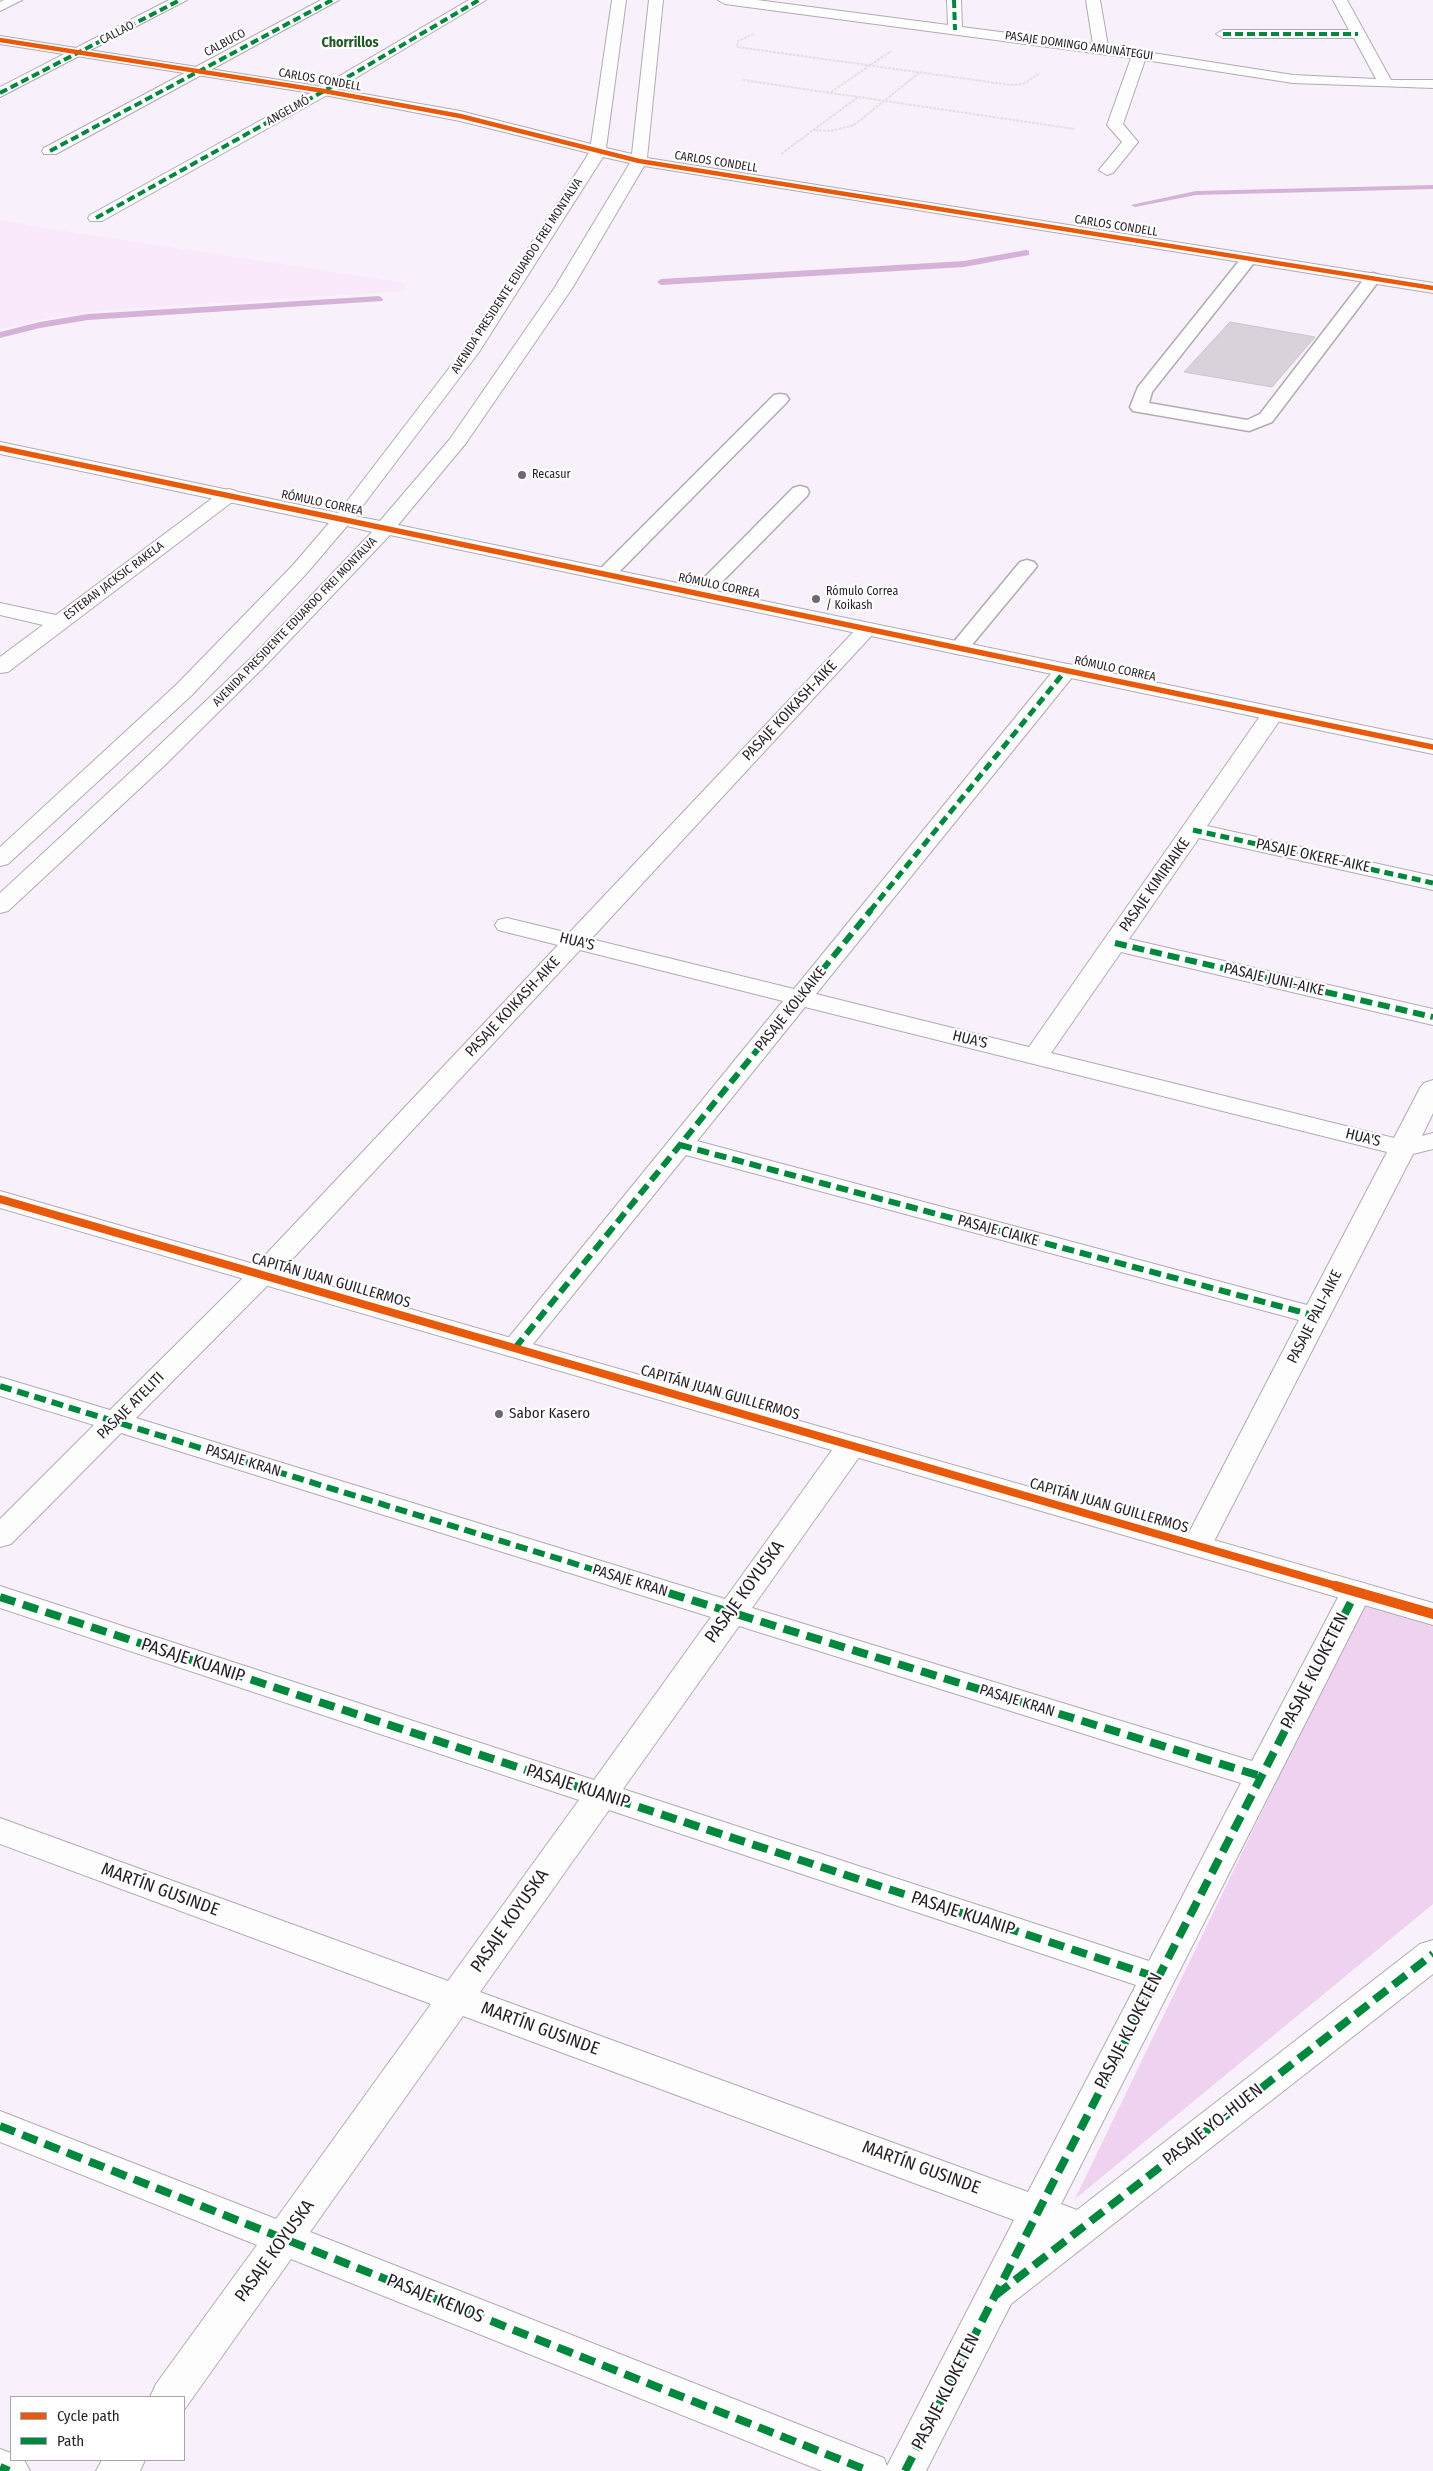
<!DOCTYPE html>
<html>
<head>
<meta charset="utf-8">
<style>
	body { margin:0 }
	#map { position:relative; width:1433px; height:2471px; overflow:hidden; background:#f8f0fa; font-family:"Fira Sans Condensed",sans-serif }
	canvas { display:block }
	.legend { position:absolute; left:10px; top:2396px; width:175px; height:65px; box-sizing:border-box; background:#fff; border:1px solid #a8a5a8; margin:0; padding:6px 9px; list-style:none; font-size:15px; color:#261f26 }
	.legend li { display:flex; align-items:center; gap:10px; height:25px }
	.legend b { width:25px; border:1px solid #a8a5a8 }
</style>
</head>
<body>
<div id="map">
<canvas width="1433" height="2471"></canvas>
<ul class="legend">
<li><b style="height:6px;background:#e8590c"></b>Cycle path</li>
<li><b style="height:6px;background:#00873e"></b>Path</li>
</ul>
</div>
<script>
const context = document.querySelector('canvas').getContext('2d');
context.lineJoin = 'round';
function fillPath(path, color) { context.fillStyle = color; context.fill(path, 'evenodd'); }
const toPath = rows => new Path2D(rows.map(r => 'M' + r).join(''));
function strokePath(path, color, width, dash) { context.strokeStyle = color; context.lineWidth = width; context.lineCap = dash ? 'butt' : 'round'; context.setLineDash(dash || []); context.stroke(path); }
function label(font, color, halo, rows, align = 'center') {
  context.font = font + ' "Fira Sans Condensed",sans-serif'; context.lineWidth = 4.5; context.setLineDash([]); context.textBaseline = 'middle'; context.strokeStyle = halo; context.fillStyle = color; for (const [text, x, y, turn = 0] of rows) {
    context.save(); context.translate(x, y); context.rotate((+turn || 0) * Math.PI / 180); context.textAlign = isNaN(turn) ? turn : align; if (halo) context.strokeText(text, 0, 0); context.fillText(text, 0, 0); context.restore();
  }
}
const built = toPath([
	[0,220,50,229,406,283,405,291,107,310,52,317,0,329]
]);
const green = toPath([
	[1369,1590,1433,1611,1433,1904,1075,2199]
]);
const stream = toPath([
	[1433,185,1433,189,1196,195,1135,207,1131,205,1196,191,1433,185],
	[1026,250,1029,251,1029,255,964,267,661,285,657,282,661,279,964,261,1026,250],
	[379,296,383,299,382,301,88,320,40,328,0,338,0,332,40,322,88,314,379,296]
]);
const building = toPath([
	[1230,322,1315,337,1272,387,1184,372,1230,322]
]);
const path = toPath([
	[754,34,738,41,737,47,1011,85,1023,84,1040,73],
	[743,80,1075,129],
	[831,92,891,51],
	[815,130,831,131,854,125,919,73],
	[781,154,858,97]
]);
const lane = toPath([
	[1249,254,1257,259,1152,392,1149,403,1247,420,1260,414,1367,275,1373,273,1379,275,1381,278,1272,422,1249,431,1133,411,1130,407,1138,387,1243,256,1249,254],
	[780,394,786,395,789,399,786,403,613,578,599,578,596,574,599,570,774,395,780,394],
	[800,486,807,488,809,492,807,496,706,598,692,598,689,594,692,590,793,488,800,486],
	[1027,560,1034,562,1037,566,1034,570,966,652,959,654,952,652,949,648,952,644,1020,562,1027,560]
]);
const street = toPath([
	[4,0,22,0,0,11,0,2,4,0],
	[169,0,187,0,0,97,0,87,169,0],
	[321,0,339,0,56,154,44,154,42,151,44,148,321,0],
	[469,0,486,0,329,94,102,221,90,221,88,218,90,215,319,88,469,0],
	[718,0,757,0,948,25,947,0,961,0,962,27,1093,44,1086,0,1100,0,1108,46,1293,75,1376,79,1354,38,1223,38,1216,34,1223,30,1349,30,1333,0,1347,0,1391,80,1433,80,1433,88,1293,83,1145,60,1123,124,1138,142,1113,173,1107,175,1099,170,1122,142,1107,125,1131,58,725,4,718,0],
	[229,489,236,491,239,495,236,499,8,672,0,673,0,657,43,625,0,615,0,603,56,615,222,491,229,489],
	[867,623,874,625,877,629,874,633,591,939,794,989,1058,665,1066,664,1074,665,1077,670,1074,675,816,994,1029,1047,1265,709,1273,707,1281,709,1284,714,1207,826,1433,876,1433,890,1199,838,1129,939,1433,1009,1433,1025,1121,952,1051,1053,1394,1138,1420,1088,1424,1083,1433,1080,1433,1113,1422,1136,1433,1133,1433,1149,1413,1154,1208,1553,1197,1556,1186,1553,1182,1546,1299,1320,686,1155,525,1354,515,1357,505,1354,501,1348,505,1342,783,1001,580,950,272,1281,136,1418,725,1599,840,1439,851,1436,862,1439,866,1446,862,1453,752,1608,1252,1761,1345,1584,1356,1581,1367,1584,1372,1592,1061,2204,1077,2210,1420,1944,1433,1940,1433,1974,1011,2304,926,2471,822,2471,291,2259,184,2410,184,2397,150,2397,156,2384,257,2245,0,2142,0,2111,276,2219,431,2004,0,1844,0,1818,448,1981,579,1800,0,1608,0,1586,594,1780,711,1617,121,1433,11,1544,0,1547,0,1519,94,1425,0,1396,0,1377,110,1410,252,1269,558,945,498,930,495,925,498,920,507,918,569,933,860,625,867,623],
	[805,1007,1387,1152,1307,1305,697,1141,805,1007],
	[739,1626,1241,1783,1149,1961,623,1789,739,1626],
	[609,1810,1136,1985,1028,2192,480,1992,609,1810],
	[463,2016,1014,2220,887,2466,884,2458,310,2232,463,2016],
	[0,2449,11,2453,11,2460,24,2460,30,2471,0,2471,0,2449],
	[102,2460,145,2460,140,2471,96,2471,102,2460]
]);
const secondary = toPath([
	[612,0,626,0,606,148,632,154,649,0,663,0,647,158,1433,283,1433,293,644,166,573,287,466,443,398,525,1433,740,1433,754,390,535,267,664,165,765,8,911,0,913,0,893,149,755,253,656,372,532,347,526,307,573,192,695,8,864,0,866,0,847,176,685,293,565,329,523,0,454,0,442,338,513,463,350,589,153,460,121,324,95,0,44,0,36,324,87,460,111,591,144,612,0],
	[603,157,630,163,555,287,450,439,380,521,355,516,479,352,603,157],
	[0,1191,1433,1603,1433,1625,0,1208,0,1191]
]);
const quietFar3 = toPath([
	[954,0,955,30],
	[1223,34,1358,34],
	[0,93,180,0],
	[50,151,332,0],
	[96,218,324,91,479,0]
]);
const quietFar2 = toPath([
	[1193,830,1433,883],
	[870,911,1066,670]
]);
const quietFar1 = toPath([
	[1115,943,1433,1017],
	[680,1145,1316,1316],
	[515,1348,871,910],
	[0,1386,650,1587]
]);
const quiet = toPath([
	[646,1586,1260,1776],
	[0,1597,1156,1977],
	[0,2126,869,2471],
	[996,2295,1433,1954],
	[0,2467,9,2471],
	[905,2471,1356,1592]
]);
const cyclewayFar3 = toPath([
	[0,40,324,91,460,116,639,161,1433,288]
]);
const cyclewayFar2 = toPath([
	[0,448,1433,747]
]);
const cyclewayFar1 = toPath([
	[0,1199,1340,1587]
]);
const cycleway = toPath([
	[1336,1586,1433,1614]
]);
const markers = [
	[522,475,5,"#706870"],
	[816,599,5,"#706870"],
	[499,1414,5,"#706870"]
];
const farStreetnames = [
	["CALLAO",117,33,-27],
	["CALBUCO",225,43,-28],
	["PASAJE DOMINGO AMUNÁTEGUI",1079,46,8],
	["CARLOS CONDELL",320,80,10],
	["ANGELMÓ",288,111,-29],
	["CARLOS CONDELL",716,162,9],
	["CARLOS CONDELL",1116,226,9],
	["AVENIDA PRESIDENTE EDUARDO FREI MONTALVA",517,276,-57],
	["RÓMULO CORREA",322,503,12],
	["ESTEBAN JACKSIC RAKELA",114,581,-37],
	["RÓMULO CORREA",719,586,12],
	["AVENIDA PRESIDENTE EDUARDO FREI MONTALVA",295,622,-46],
	["RÓMULO CORREA",1115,669,12]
];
const farPoinames = [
	["Recasur",532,475],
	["Rómulo Correa",826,592],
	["/ Koikash",826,606]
];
const farNeighbourhoodnames = [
	["Chorrillos",350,43]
];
const streetNames = [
	["PASAJE KOIKASH-AIKE",790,711,-47],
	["PASAJE OKERE-AIKE",1313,856,12],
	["PASAJE KIMIRIAIKE",1155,885,-55],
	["HUA'S",577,942,14],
	["PASAJE JUNI-AIKE",1274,980,13],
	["PASAJE KOIKASH-AIKE",513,1007,-47],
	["PASAJE KOLKAIKE",791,1009,-51],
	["HUA'S",970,1040,14],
	["HUA'S",1363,1138,14],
	["PASAJE CIAIKE",998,1231,15],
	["CAPITÁN JUAN GUILLERMOS",331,1281,16],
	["PASAJE PALI-AIKE",1315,1317,-63],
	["CAPITÁN JUAN GUILLERMOS",720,1393,16],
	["PASAJE ATELITI",131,1406,-45],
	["PASAJE KRAN",243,1461,17],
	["CAPITÁN JUAN GUILLERMOS",1109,1506,16],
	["PASAJE KRAN",630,1581,17],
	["PASAJE KRAN",1017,1701,17]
];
const poiNames = [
	["Sabor Kasero",509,1414]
];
const nearStreetnames = [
	["PASAJE KOYUSKA",745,1592,-54],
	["PASAJE KUANIP",193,1661,18],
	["PASAJE KLOKETEN",1315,1671,-63],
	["PASAJE KUANIP",578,1787,18],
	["MARTÍN GUSINDE",160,1890,20],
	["PASAJE KUANIP",963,1914,18],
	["PASAJE KOYUSKA",510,1921,-55],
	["MARTÍN GUSINDE",540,2029,20],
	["PASAJE KLOKETEN",1129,2031,-63],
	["PASAJE YO-HUEN",1213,2125,-38],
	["MARTÍN GUSINDE",921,2168,20],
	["PASAJE KOYUSKA",275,2251,-54],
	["PASAJE KENOS",435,2299,22],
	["PASAJE KLOKETEN",946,2392,-63]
];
fillPath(built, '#fae8fb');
fillPath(green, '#eed2ef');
fillPath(stream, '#d6b2d8');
fillPath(building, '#d9d2da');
strokePath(building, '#cbc5cc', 1);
strokePath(lane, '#b2abb2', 3);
strokePath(street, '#b2abb2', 2);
strokePath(secondary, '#b2abb2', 2);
strokePath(path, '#e3e1e3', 2, [3, 1]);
fillPath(lane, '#fefdfe');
fillPath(street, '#fefdfe');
fillPath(secondary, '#fefdfe');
strokePath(quietFar3, '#00873e', 4, [8, 4]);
strokePath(quietFar2, '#00873e', 5, [9, 5]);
strokePath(quietFar1, '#00873e', 6, [12, 6]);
strokePath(quiet, '#00873e', 8, [16, 8]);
strokePath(cyclewayFar3, '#e8590c', 4.5);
strokePath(cyclewayFar2, '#e8590c', 5.5);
strokePath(cyclewayFar1, '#e8590c', 8);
strokePath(cycleway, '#e8590c', 10);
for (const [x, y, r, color] of markers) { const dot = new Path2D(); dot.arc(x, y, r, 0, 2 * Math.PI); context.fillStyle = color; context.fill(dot); strokePath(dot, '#fff', 2); }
label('12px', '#261f26', '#fff', farStreetnames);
label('12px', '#261f26', '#fff', farPoinames, 'left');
label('bold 14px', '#225a27', '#fff', farNeighbourhoodnames);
label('15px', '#261f26', '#fff', streetNames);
label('15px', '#261f26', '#fff', poiNames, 'left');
label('18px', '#261f26', '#fff', nearStreetnames);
</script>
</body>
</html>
